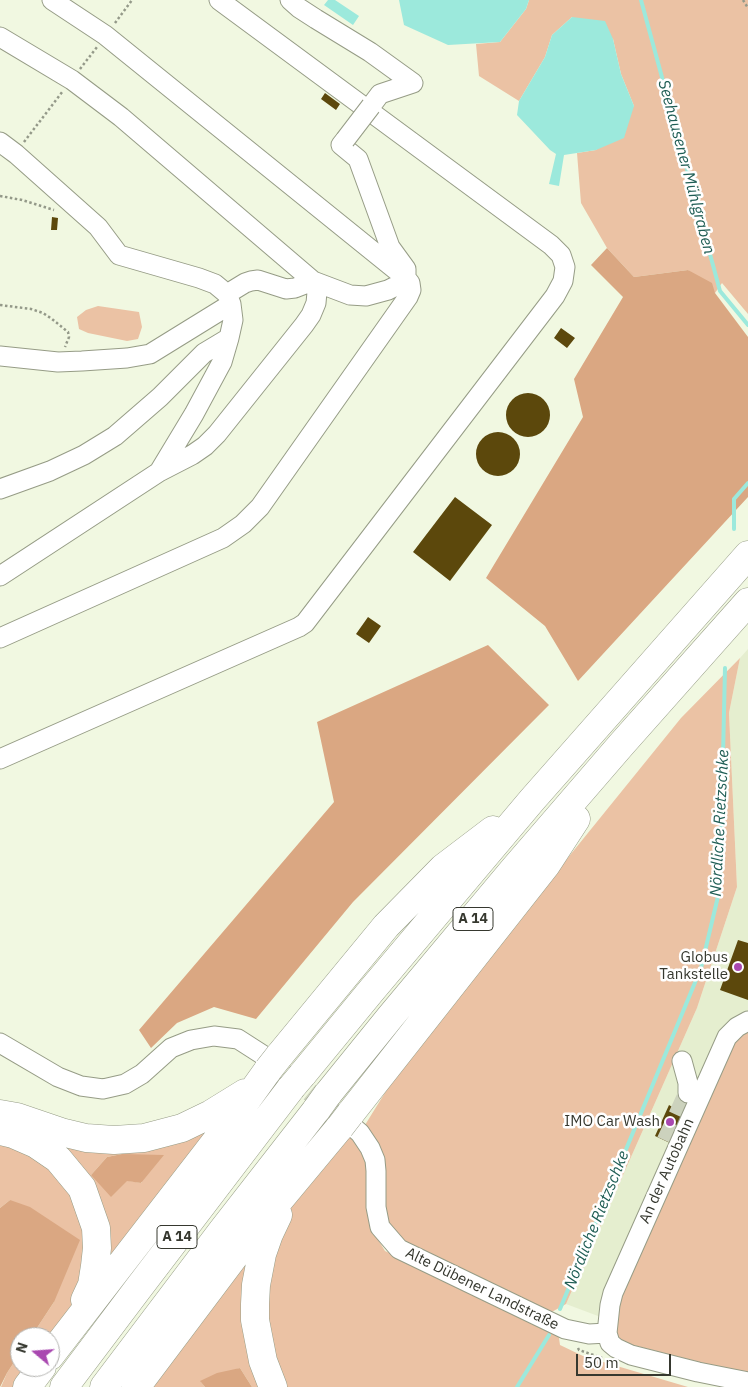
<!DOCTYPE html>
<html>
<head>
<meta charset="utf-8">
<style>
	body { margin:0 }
	#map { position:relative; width:748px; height:1387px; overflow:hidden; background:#f1f8e1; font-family:"IBM Plex Sans",sans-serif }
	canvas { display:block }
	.north { position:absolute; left:10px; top:1327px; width:50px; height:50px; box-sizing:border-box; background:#fff; border:1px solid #afafac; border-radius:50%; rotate:288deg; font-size:14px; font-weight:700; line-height:20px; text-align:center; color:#36382f }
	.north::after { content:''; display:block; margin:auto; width:18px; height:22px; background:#a948b0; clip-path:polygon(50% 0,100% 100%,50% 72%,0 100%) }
	.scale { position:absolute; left:576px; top:1354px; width:95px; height:22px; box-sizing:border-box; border:2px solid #36382f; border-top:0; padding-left:6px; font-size:15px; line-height:18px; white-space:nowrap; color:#36382f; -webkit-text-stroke:4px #fff; paint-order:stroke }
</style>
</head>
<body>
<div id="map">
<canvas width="748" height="1387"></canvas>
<div class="north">N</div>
<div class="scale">50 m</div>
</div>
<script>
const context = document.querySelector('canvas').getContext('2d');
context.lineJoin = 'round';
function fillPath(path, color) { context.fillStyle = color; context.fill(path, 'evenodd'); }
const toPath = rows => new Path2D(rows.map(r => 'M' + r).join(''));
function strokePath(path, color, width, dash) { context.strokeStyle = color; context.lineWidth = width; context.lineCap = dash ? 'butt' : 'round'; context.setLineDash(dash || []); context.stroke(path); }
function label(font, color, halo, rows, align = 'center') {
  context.font = font + ' "IBM Plex Sans",sans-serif'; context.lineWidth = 5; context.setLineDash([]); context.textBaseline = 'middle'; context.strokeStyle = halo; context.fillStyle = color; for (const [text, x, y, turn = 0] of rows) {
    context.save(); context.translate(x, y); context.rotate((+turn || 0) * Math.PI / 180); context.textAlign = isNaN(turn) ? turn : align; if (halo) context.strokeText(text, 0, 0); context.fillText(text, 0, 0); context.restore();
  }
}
const built = toPath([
	[748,649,748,1356,614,1322,566,1304,697,1008,737,887,729,713,740,658]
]);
const green = toPath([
	[529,0,748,0,748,314,722,283,715,293,688,270,634,277,607,248,581,203,577,153,596,150,634,106,621,74,613,39,572,17,552,35,545,57,519,101,479,76,476,44,500,42,526,9],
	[98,306,139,312,142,327,138,339,127,341,88,333,79,329,77,317,86,310],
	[740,658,729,713,737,887,697,1008,566,1304,550,1313,423,1254,398,1238,386,1219,383,1173,378,1142,365,1125,409,1054,681,718],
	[748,1027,748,1372,715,1366,625,1343,620,1341,614,1332,615,1309,728,1048],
	[215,1129,111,1268,53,1137],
	[122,1154,142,1183,91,1175,107,1157],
	[349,1135,365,1150,371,1228,385,1251,558,1331,560,1345,583,1356,688,1387,282,1387,260,1317,286,1214],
	[0,1140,50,1166,82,1210,88,1266,69,1314,50,1337,31,1337,54,1302,10,1200,0,1208],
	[250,1250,265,1387,252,1387,240,1368,201,1382,205,1387,144,1387],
	[20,1353,20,1367,30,1367,16,1387,1,1387,7,1373]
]);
const forest = toPath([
	[607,248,634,277,688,270,712,283,715,293,748,337,748,497,578,681,545,626,486,578,583,417,574,379,623,297,591,265],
	[488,645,549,705,353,902,256,1019,214,1007,177,1023,151,1048,139,1030,334,802,317,722],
	[122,1154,164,1155,141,1183,127,1181,111,1197,91,1175,107,1157],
	[10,1200,30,1207,80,1240,54,1302,31,1337,20,1337,20,1353,7,1373,0,1387,0,1208],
	[240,1368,252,1387,205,1387,200,1381,217,1373]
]);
const water = toPath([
	[328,0,335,0,359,16,353,25,324,5],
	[399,0,529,0,526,9,500,42,448,45,404,25],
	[572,17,605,21,613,39,621,74,634,106,624,138,596,150,564,155,559,186,549,184,556,154,550,150,517,115,519,101,545,57,552,35]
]);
const stream = toPath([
	[641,0,720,291,748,325],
	[734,529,734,499,748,483],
	[560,1309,701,968,720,888,725,668],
	[517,1387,549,1335]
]);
const building = toPath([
	[325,93,340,104,336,110,321,99],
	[52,217,58,218,57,230,51,230],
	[561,328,575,338,567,348,554,338],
	'506 415a22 22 0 1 1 44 0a22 22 0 1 1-44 0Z',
	'476 454a22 22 0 1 1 44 0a22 22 0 1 1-44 0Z',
	[455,497,492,525,450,581,413,552],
	[368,617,381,626,369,643,356,634],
	[738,940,748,943,748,1000,720,990],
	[682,1090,692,1094,670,1143,655,1136,669,1105,674,1108]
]);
const minorTunnel = toPath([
	[266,1057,353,1127],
	[666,1141,688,1093]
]);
const path = toPath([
	[743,0,748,8],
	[115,23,132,0],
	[80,69,97,47],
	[24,142,63,91],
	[0,196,22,200,54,210],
	[0,305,31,309,43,313,52,319,68,332,69,337,65,347],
	[578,1348,579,1350,602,1358]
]);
const minor = toPath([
	[290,0,299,8,316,19,370,52,413,83,380,94,371,106],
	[0,37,72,80,121,117,313,281,317,292,316,303,311,315,304,325,217,434,205,446,192,455,159,472],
	[0,142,16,154,98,227,119,255,199,278,215,284,227,294,231,304,233,320,229,338,222,362,194,414,159,472,0,576],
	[227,294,245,283,251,281,258,280,286,289,295,288,313,281,350,295,366,296,388,290,398,285,406,278,406,269,390,247,358,159,341,145,345,140],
	[0,356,58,362,82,361,127,358,150,354,231,304],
	[0,489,50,471,84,455,115,436,160,397,204,353,229,338],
	[0,638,223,538,243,524,260,507,408,297,411,290,410,283,406,278,105,35,52,0],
	[0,759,299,627,305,623,555,296,563,281,565,267,561,255,551,245,219,0],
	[748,1021,737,1027,727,1037,613,1293,610,1305,607,1333,610,1343,616,1348,631,1355,698,1372,748,1382],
	[0,1043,58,1077,81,1086,103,1089,125,1084,142,1074,171,1048,191,1040,214,1036,238,1039,266,1057],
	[682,1061,688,1083,688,1093],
	[353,1127,360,1133,370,1148,375,1160,376,1171,376,1207,380,1227,399,1249,565,1329,589,1334,607,1333]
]);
const highway = toPath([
	[279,1056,386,926,443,868,493,830],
	[302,1075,371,991,532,800,748,555],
	[327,1095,391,1016,514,869,621,745,748,602],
	[0,1114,17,1117,61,1132,86,1138,114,1140,144,1138,182,1128,211,1114,245,1093],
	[350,1114,546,865,576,819],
	[1,1131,13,1134,36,1144,58,1159,82,1188,96,1228,97,1248,95,1266,92,1285,85,1300],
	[50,1356,230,1123,268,1070],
	[27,1387,42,1367],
	[64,1387,137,1290,291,1088],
	[104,1387,222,1231,317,1109],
	[136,1387,251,1234,340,1127],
	[273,1387,263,1361,255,1320,255,1304,256,1285,262,1254,269,1234,278,1215]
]);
const minorBridge = toPath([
	[345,140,371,106]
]);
const highwayBridge = toPath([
	[268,1070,279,1056],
	[291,1088,302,1075],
	[317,1109,327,1095],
	[340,1127,350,1114]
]);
const markers = [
	[738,967,5,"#a948b0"],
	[670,1122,5,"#a948b0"]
];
const shields = [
	[473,919,40],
	[177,1237,40]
];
const shieldNames = [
	["A 14",473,919],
	["A 14",177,1237]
];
const poiNames = [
	["Globus",728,958],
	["Tankstelle",728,975],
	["IMO Car Wash",660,1122]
];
const streetNames = [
	["An der Autobahn",667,1171,-66],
	["Alte Dübener Landstraße",482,1289,26]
];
const waterNames = [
	["Seehausener Mühlgraben",686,167,75],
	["Nördliche Rietzschke",720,823,-87],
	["Nördliche Rietzschke",597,1220,-68]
];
fillPath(built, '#e5eecf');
fillPath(green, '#ebc2a4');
fillPath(forest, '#daa782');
fillPath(water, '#9ce9dc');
strokePath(stream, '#9ce9dc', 4);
fillPath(building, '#5c480c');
strokePath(minorTunnel, '#ccd2bd', 19, [19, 9]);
strokePath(minor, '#969c86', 21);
strokePath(highway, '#969c86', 29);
strokePath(path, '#949989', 2.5, [2.5, 2.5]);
strokePath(minor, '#fff', 19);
strokePath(highway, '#fff', 28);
strokePath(minorBridge, '#969c86', 21, []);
strokePath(highwayBridge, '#969c86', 29, []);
strokePath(minorBridge, '#fff', 19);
strokePath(highwayBridge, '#fff', 28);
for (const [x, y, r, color] of markers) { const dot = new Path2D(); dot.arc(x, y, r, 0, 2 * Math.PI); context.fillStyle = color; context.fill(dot); strokePath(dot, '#fff', 2); }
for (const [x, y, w] of shields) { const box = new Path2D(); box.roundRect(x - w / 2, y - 11.5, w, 23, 4); context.fillStyle = '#fff'; context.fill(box); strokePath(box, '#36382f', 1); }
label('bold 14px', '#36382f', null, shieldNames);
label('15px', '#36382f', '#fff', poiNames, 'right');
label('15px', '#36382f', '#fff', streetNames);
label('italic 16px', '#205e55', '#fff', waterNames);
</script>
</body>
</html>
